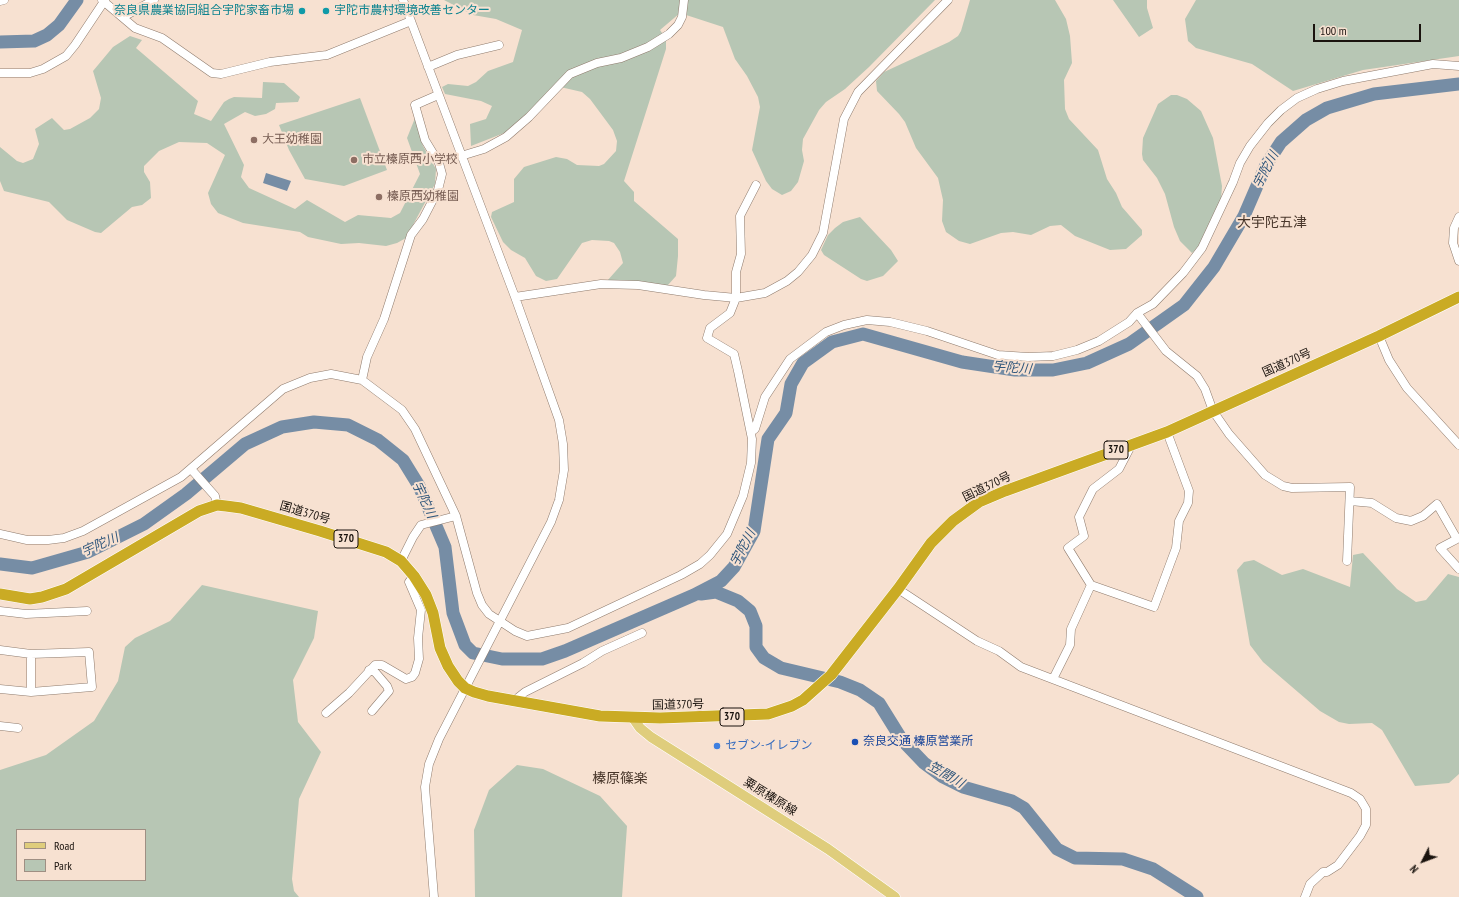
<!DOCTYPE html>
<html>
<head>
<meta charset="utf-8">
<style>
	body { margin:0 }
	#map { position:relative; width:1459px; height:897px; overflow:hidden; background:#f7e1d1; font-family:"PT Sans Narrow",sans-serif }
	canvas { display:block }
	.legend { position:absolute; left:16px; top:829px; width:130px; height:52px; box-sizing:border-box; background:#f7e1d1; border:1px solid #9f8f83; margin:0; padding:5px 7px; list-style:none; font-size:12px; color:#1a130e }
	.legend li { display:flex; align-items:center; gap:8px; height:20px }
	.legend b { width:20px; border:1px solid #9f8f83 }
	.north { position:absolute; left:1403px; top:841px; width:40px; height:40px; -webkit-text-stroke:3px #f7e1d1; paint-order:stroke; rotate:228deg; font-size:11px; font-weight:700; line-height:16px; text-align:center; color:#1a130e }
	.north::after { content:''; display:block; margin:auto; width:14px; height:18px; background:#1a130e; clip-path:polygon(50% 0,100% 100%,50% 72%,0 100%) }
	.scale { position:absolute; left:1313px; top:24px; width:108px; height:18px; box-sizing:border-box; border:2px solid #1a130e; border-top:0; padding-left:5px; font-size:12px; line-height:14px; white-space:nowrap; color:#1a130e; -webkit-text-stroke:3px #f7e1d1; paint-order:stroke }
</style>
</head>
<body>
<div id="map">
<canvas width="1459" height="897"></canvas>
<ul class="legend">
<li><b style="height:5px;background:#dfcd7c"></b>Road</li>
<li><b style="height:11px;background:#b7c6b4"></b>Park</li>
</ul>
<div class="north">N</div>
<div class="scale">100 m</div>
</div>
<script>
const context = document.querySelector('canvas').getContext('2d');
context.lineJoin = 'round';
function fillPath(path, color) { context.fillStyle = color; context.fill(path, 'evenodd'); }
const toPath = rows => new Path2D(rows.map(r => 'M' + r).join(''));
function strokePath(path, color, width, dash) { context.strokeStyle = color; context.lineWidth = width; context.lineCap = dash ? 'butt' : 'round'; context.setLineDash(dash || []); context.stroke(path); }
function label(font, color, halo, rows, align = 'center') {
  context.font = font + ' "PT Sans Narrow","Noto Sans JP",sans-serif'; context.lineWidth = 4; context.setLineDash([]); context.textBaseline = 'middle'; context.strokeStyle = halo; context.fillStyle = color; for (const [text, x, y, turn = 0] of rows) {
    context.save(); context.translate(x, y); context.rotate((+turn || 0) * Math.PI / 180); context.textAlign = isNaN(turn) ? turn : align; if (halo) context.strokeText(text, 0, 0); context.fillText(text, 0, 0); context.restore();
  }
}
const green = toPath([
	[444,0,935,0,869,67,845,89,826,102,819,110,803,139,802,150,804,161,798,182,791,191,782,195,772,189,766,181,752,150,760,107,758,97,747,76,735,59,723,27,680,13,660,30,666,39,666,49,624,181,634,192,634,201,678,239,678,256,676,276,668,285,663,286,607,281,623,263,620,252,614,243,609,241,592,240,582,243,557,279,546,281,536,276,525,258,511,250,503,242,491,217,492,212,514,202,514,179,524,167,556,157,567,159,577,165,599,166,604,164,616,151,617,141,613,130,590,99,582,92,556,86,547,92,522,126,471,146,470,124,486,119,492,106,481,101,445,94,442,87,448,84,468,86,476,82,488,71,513,62,522,30,496,19,473,15],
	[970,0,1055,0,1066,19,1070,36,1072,63,1064,80,1065,109,1069,119,1098,150,1107,179,1116,193,1122,207,1142,230,1142,235,1126,249,1110,250,1075,236,1061,225,1050,226,1031,235,1013,232,1001,233,970,244,959,241,946,232,942,221,943,200,938,178,916,148,905,122,899,114,877,91,876,81,884,72,949,42,958,36,961,31],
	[1113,0,1147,0,1147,8,1153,28,1139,37],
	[1196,0,1459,0,1459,56,1363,70,1293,91,1252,64,1196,48,1188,41,1185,19],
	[130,36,142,40,136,48,198,101,194,114,211,121,224,102,229,99,234,97,262,98,263,82,284,83,300,97,298,102,276,103,275,109,266,114,255,116,245,112,224,124,244,165,241,177,249,188,295,209,307,200,345,222,358,215,391,218,400,213,420,174,407,138,415,118,423,146,436,169,435,184,406,238,397,243,386,246,359,243,341,244,308,237,300,232,243,223,218,213,211,204,208,193,225,155,207,143,179,142,159,151,144,166,144,172,150,182,151,198,142,205,132,207,101,233,95,232,67,220,49,202,4,191,0,181,0,147,17,161,23,163,33,159,39,144,35,129,52,118,64,130,70,129,90,118,99,109,101,98,93,71,113,47],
	[1171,95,1177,95,1187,99,1201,111,1213,138,1222,186,1221,200,1199,247,1192,253,1180,241,1174,227,1165,194,1157,178,1143,160,1142,154,1143,138,1158,104],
	[360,98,387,170,344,186,305,179,289,150,279,125],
	[860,217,891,250,898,261,883,276,867,281,861,279,824,255,821,250,828,235,835,228,843,222],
	[1363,553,1397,589,1416,602,1426,600,1448,574,1459,577,1459,774,1449,783,1415,786,1382,730,1372,723,1349,724,1339,722,1320,711,1263,662,1250,645,1237,570,1244,562,1254,560,1282,575,1303,569,1350,587,1353,555],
	[202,585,318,611,314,638,293,680,298,722,321,752,299,799,292,879,294,891,299,897,0,897,0,770,46,755,94,721,118,681,125,647,135,638,170,621],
	[17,830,145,830,145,880,17,880],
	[517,765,543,769,600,796,627,826,622,897,475,897,474,830,489,790]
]);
const water = toPath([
	[266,173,291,181,287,191,263,183]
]);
const river = toPath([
	[0,42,34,41,47,35,59,25,77,0],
	[0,564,32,568,88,552,144,524,186,494,245,444,282,427,314,422,348,425,378,440,403,460,419,486,445,547,453,613,465,645,473,653,502,659,542,659,565,651,694,595,721,581,734,567,754,531,768,439,786,413,791,384,803,363,832,342,863,334,962,362,1015,370,1053,370,1087,363,1129,344,1184,305,1214,267,1244,216,1266,165,1281,142,1306,120,1327,108,1374,94,1459,84],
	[701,594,716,592,738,601,750,611,756,626,756,647,764,658,781,668,840,682,860,690,879,703,902,740,924,763,943,777,963,787,1012,801,1024,808,1057,849,1075,858,1123,859,1153,869,1197,897]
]);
const minor = toPath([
	[102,0,135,28,162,38,212,73,221,74,270,62,327,55,411,21],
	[403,0,515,297,559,420,563,444,564,470,559,500,551,522,439,739,429,764,425,787,434,897],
	[0,1,4,0],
	[123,17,154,0],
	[428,67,457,55,499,45],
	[0,73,30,73,43,69,66,56,75,45,105,0],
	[461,156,484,149,506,137,529,117,570,74,597,63,621,58,648,47,669,34,678,25,682,17,684,0],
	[1459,217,1454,228,1453,243,1459,261],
	[515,297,601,284,638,285,704,295,736,298,765,293,787,281,798,272,812,255,823,233,844,119,858,92,948,0],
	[1137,313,1166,351,1197,376,1205,389,1213,411,1229,434,1265,475,1283,486,1292,488,1350,487,1347,561],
	[1379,336,1389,360,1407,388,1459,445],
	[362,380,367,357,384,319,411,235,423,219,438,190,442,174,439,163,425,140,415,105,438,95],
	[751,432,755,429,765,397,790,359,826,332,844,325,867,320,890,322,927,331,998,355,1028,357,1053,356,1077,350,1099,341,1129,322,1137,313,1153,304,1183,273,1202,248,1233,182,1240,163,1250,146,1268,123,1281,110,1297,98,1317,89,1343,81,1433,64,1459,66],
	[1132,444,1119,469,1093,489,1079,517,1084,536,1068,548,1091,585,1154,607,1176,548,1179,521,1188,503,1189,491,1167,432],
	[191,469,215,496,217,505],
	[1350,501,1372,503,1396,518,1411,521,1423,516,1437,504,1457,539],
	[0,534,27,540,48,540,64,538,83,531,181,477,283,389,310,378,331,374,362,380,402,410,415,429,456,516,477,593,482,605,489,614,515,631,527,636,568,628,681,575,700,564,710,555,727,534,743,496,751,463,752,439,738,371,734,354,707,338,710,328,730,313,736,298,736,272,741,254,740,216,756,185],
	[1459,538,1440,548,1459,569],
	[401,561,413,537,421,525,456,516],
	[898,589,977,641,999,651,1021,667,1351,793,1360,799,1366,809,1366,825,1360,836,1338,865,1327,872,1323,872,1310,884,1305,897],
	[0,611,26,614,87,611],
	[0,650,31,654,31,692,92,687,89,652,31,654],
	[369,670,375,672,387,686,389,691,372,711],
	[1053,679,1070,645,1071,629,1091,585],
	[0,689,31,692],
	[515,700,525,692,583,663,602,651,642,633],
	[326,713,349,693,375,665,382,665,406,679,412,677,415,673,419,659,418,638,421,610,409,582,414,576],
	[0,726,18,728]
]);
const major = toPath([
	[633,718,640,728,651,737,828,849,895,897]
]);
const highway = toPath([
	[0,594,30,599,42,597,66,589,199,511,217,505,226,506,241,508,320,531,386,552,401,561,414,576,426,595,433,613,440,648,448,666,458,681,465,688,474,692,488,696,600,716,660,718,768,714,792,706,803,700,831,675,898,589,931,543,953,521,979,502,1005,491,1167,432,1379,336,1459,297]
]);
const markers = [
	[302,11,4,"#0f9aa8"],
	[326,11,4,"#0f9aa8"],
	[254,140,4,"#8d6e63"],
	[354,160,4,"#8d6e63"],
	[379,197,4,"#8d6e63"],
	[855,742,4,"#1a4fb4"],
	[717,746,4,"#3f7fe0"]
];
const shields = [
	[1116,450,24],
	[346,539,24],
	[732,717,24]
];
const shieldNames = [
	["370",1116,450],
	["370",346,539],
	["370",732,717]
];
const cultureNames = [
	["奈良県農業協同組合宇陀家畜市場",294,11],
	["宇陀市農村環境改善センター",334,11,"left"]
];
const educationNames = [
	["大王幼稚園",262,140],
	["市立榛原西小学校",362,160],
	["榛原西幼稚園",387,197]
];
const streetNames = [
	["国道370号",1287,363,-24],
	["国道370号",987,487,-26],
	["国道370号",305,513,16],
	["国道370号",678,705,-1],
	["粟原榛原線",770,797,32]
];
const transitNames = [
	["奈良交通 榛原営業所",863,742]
];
const shopNames = [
	["セブン-イレブン",725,746]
];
const waterNames = [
	["宇陀川",1266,170,-62],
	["宇陀川",1012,368,5],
	["宇陀川",424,500,65],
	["宇陀川",100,545,-24],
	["宇陀川",743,548,-62],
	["笠間川",946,775,30]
];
const quarterNames = [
	["大宇陀五津",1272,223],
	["榛原篠楽",620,779]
];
fillPath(green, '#b7c6b4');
fillPath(water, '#768da5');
strokePath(river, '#768da5', 13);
strokePath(minor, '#8f7b6d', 9);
strokePath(major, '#fff', 11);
strokePath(highway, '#fff', 12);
strokePath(minor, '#fff', 8);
strokePath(major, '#dfcd7c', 10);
strokePath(highway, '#caab24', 11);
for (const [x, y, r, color] of markers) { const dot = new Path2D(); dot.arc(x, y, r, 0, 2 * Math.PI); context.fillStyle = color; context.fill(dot); strokePath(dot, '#f7e1d1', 1.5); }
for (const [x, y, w] of shields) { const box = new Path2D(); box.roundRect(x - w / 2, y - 9, w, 18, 3); context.fillStyle = '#f7e1d1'; context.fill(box); strokePath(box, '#1a130e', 1); }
label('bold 11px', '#1a130e', null, shieldNames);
label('12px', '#0d838f', '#f7e1d1', cultureNames, 'right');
label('12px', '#785e54', '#f7e1d1', educationNames, 'left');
label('12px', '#1a130e', '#f7e1d1', streetNames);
label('12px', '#164399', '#f7e1d1', transitNames, 'left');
label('12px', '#366cbe', '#f7e1d1', shopNames, 'left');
label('italic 13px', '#2f567b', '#f7e1d1', waterNames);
label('14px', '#48362a', '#f7e1d1', quarterNames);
</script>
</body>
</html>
